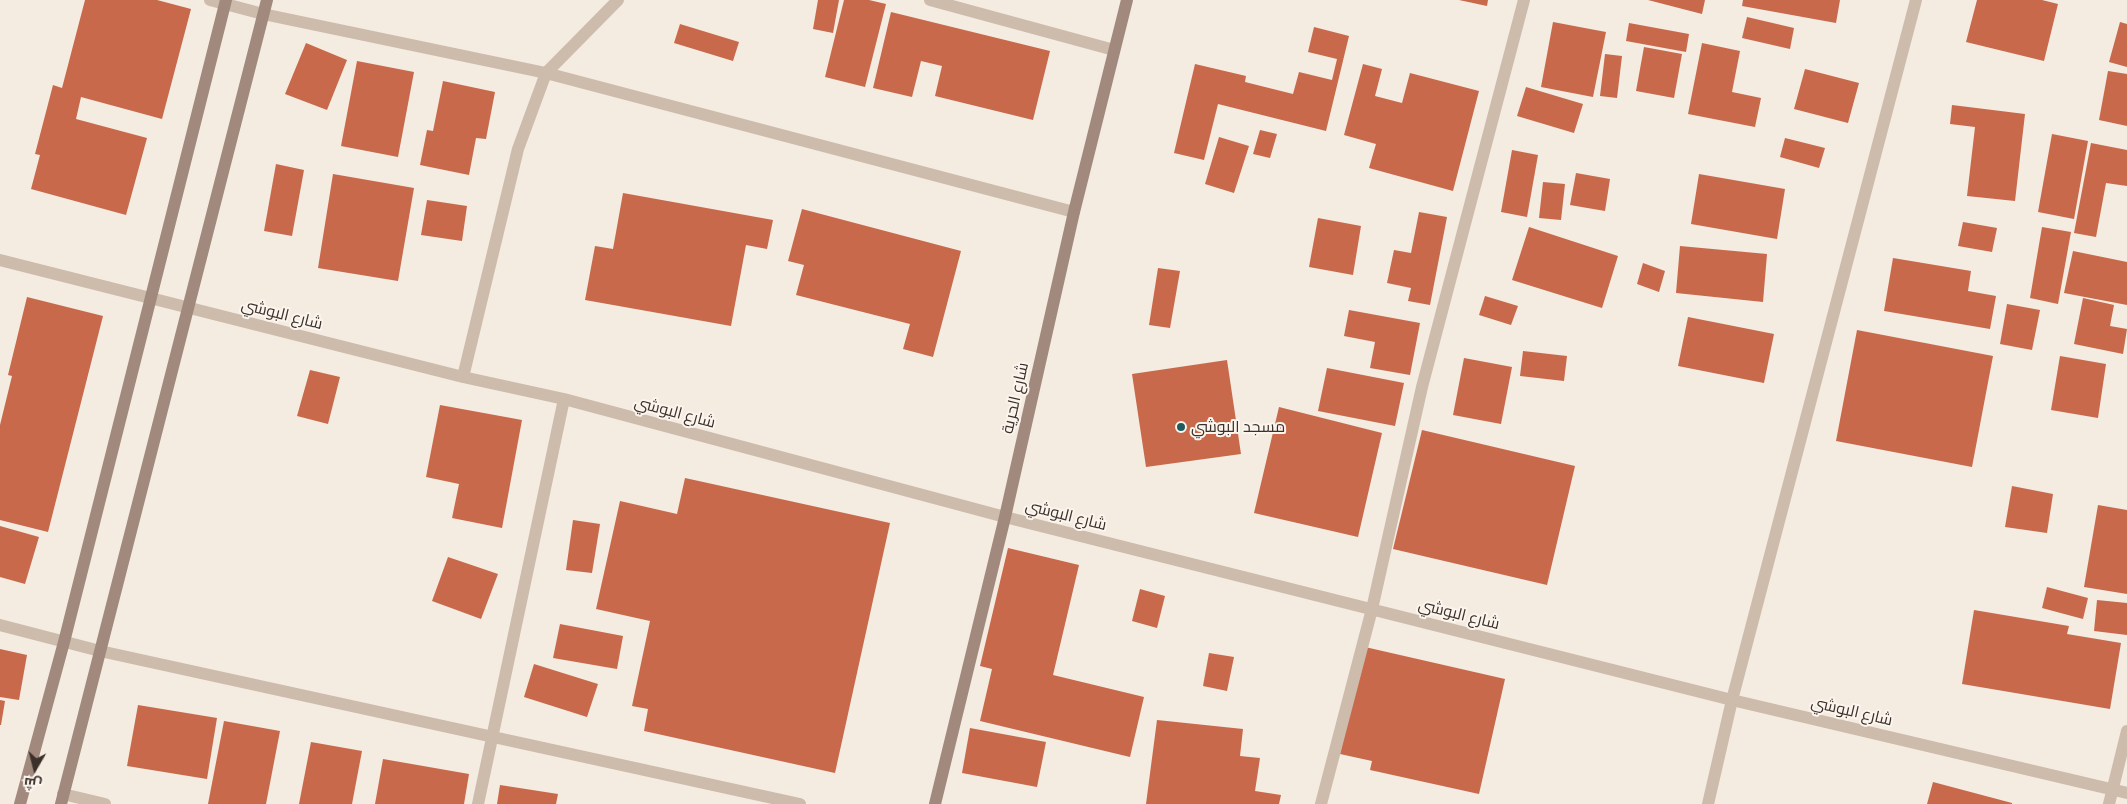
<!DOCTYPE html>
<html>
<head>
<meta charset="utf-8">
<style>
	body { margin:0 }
	#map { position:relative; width:2127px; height:804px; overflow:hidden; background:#f4ebe1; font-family:"Exo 2",Cairo,sans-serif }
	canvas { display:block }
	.north { position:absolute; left:10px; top:744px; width:50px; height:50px; -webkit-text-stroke:4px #fbf5ee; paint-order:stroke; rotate:188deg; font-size:14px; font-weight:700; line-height:20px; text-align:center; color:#3b302b }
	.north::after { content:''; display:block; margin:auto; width:18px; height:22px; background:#3b302b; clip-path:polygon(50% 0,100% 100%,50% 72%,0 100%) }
</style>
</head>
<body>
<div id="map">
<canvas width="2127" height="804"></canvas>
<div class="north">ش</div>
</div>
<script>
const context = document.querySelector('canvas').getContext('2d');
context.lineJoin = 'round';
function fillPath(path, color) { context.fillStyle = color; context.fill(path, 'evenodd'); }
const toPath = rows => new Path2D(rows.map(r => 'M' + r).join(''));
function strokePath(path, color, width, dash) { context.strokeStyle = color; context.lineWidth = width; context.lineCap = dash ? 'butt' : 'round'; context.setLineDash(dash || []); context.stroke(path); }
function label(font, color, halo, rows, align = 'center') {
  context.font = font + ' "Exo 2",Cairo,sans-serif'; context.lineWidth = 4; context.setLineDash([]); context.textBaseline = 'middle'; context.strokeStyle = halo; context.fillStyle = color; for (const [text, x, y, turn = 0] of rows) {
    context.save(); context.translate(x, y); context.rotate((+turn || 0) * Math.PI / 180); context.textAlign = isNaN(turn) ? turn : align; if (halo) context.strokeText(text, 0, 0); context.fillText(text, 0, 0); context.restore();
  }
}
const building = toPath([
	[85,0,157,0,191,9,162,119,81,97,76,119,147,138,126,215,31,189,40,155,35,154,53,85,62,88],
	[818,0,839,0,833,33,813,29],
	[844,0,869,0,886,4,865,87,825,77],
	[1459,0,1488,0,1487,6],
	[1648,0,1705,0,1702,14],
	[1743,0,1840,0,1836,23,1742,6],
	[1977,0,2042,0,2058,4,2044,61,1966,42],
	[891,12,1050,51,1033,120,935,96,942,66,921,61,912,97,873,88],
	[1747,17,1794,28,1790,49,1742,38],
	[1553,22,1606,32,1593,97,1541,87],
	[2120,22,2127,24,2127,67,2109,62],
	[1629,23,1689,34,1686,52,1626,41],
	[680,24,739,42,733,61,674,43],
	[1314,27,1349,36,1326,131,1218,104,1204,160,1174,153,1195,64,1246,76,1245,82,1293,94,1299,72,1332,80,1337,59,1308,52],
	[306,43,347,60,327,110,285,94],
	[1702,43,1740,51,1732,92,1761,98,1755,127,1688,114],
	[1644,47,1682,54,1674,98,1636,91],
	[1605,54,1622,56,1617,98,1600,96],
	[357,61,414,72,398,157,341,146],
	[1363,64,1382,69,1375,96,1402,103,1410,73,1479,91,1453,191,1369,168,1376,144,1344,135],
	[1805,69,1859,83,1848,123,1794,109],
	[2108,71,2127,74,2127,126,2099,120],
	[443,81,495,92,486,139,476,138,469,175,420,165,427,130,433,131],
	[1526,87,1583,104,1574,133,1517,116],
	[1952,105,2025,114,2015,201,1967,196,1975,127,1950,124],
	[1260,130,1277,134,1270,158,1253,154],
	[2052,134,2088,141,2074,219,2038,212],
	[1219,137,1249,146,1234,193,1205,184],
	[1785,138,1825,148,1819,168,1780,157],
	[2091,143,2127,150,2127,186,2106,183,2096,237,2074,233],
	[1512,150,1538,155,1527,217,1501,212],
	[276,164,304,170,292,236,264,231],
	[1576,173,1610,179,1605,211,1570,205],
	[333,174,414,188,398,281,318,268],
	[1699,174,1785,189,1777,239,1691,224],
	[1543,182,1565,184,1561,220,1539,218],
	[623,193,773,220,767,249,746,245,731,326,585,300,595,246,613,249],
	[427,200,467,206,462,241,421,235],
	[802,209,961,251,933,357,903,349,910,324,796,295,804,265,788,261],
	[1419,212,1447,217,1430,305,1408,301,1411,288,1387,283,1394,250,1411,253],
	[1318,218,1361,226,1353,275,1309,267],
	[1963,222,1997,228,1992,252,1958,246],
	[1529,227,1618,256,1602,308,1512,280],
	[2042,227,2071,232,2058,304,2030,298],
	[1680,246,1767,254,1763,302,1676,293],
	[2073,251,2127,262,2127,305,2064,293],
	[1893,258,1971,271,1968,291,1996,296,1990,329,1884,311],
	[1643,263,1665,271,1659,292,1637,284],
	[1158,268,1180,271,1170,328,1149,325],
	[1485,296,1518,306,1511,325,1479,315],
	[27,297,103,316,48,532,0,520,0,425,12,376,8,375],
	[2083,298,2114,305,2110,326,2127,329,2123,354,2074,344],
	[2007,304,2040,310,2032,350,2000,344],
	[1349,310,1420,323,1410,375,1370,368,1375,342,1344,336],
	[1688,317,1774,334,1764,383,1678,366],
	[1857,330,1993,356,1972,467,1836,441],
	[1523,351,1567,356,1564,381,1520,376],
	[2060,356,2106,364,2098,418,2051,410],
	[1464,358,1512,367,1501,424,1453,415],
	[1227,360,1241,454,1146,467,1132,374],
	[1327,368,1404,383,1395,426,1318,411],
	[310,370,340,377,328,424,297,416],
	[440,405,522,420,502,528,452,518,459,484,426,477],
	[1279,407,1382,433,1358,537,1254,513],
	[1422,430,1575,466,1547,585,1393,549],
	[685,478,890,523,835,773,644,731,648,709,632,706,650,621,596,609,620,501,677,514],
	[2012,486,2053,494,2047,533,2005,527],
	[2098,505,2127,510,2127,594,2084,587],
	[573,520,600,524,592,573,566,570],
	[0,526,39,537,25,584,0,577],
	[1008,548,1079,565,1053,675,1144,697,1130,757,980,721,992,669,980,666],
	[448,557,498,574,481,619,432,601],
	[2047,587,2088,598,2083,619,2042,608],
	[1140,589,1165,596,1157,628,1132,621],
	[2097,600,2127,603,2127,635,2094,631],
	[1974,610,2069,626,2067,634,2121,643,2110,709,1962,684],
	[560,624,623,636,617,669,553,658],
	[1365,647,1505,679,1479,794,1370,770,1372,761,1340,754],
	[0,649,27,655,19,700,0,697],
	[1209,653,1234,657,1227,691,1203,686],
	[534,664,598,684,587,717,524,697],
	[0,700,5,701,1,725,0,725],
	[138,705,217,718,207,779,127,766],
	[1157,720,1243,729,1240,756,1260,758,1255,791,1281,795,1279,804,1146,804],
	[224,721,280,731,266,804,208,804],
	[970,728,1046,742,1037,787,962,773],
	[311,742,362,751,352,804,299,804],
	[383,759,469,774,464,804,375,804],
	[1933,782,2012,803,2012,804,1927,804],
	[500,785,558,794,556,804,497,804]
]);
const street = toPath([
	[210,0,263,14,546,73,1074,212],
	[930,0,1114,50],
	[0,260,463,377,564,399,1005,517,1732,700,2127,793],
	[463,377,518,149,546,73,618,0],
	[0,625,100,651,800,804],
	[63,794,105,804],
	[478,804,564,399],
	[1321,804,1372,609,1422,387,1524,0],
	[1708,804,1732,700,1916,0],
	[2109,804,2127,731]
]);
const secondary = toPath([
	[20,804,64,642,226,0],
	[61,804,267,0],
	[935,804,1005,517,1074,212,1127,0]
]);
const markers = [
	[1181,427,5,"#1f5a5e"]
];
const streetNames = [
	["شارع البوشي",282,314,14],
	["شارع الحرية",1015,398,-77],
	["شارع البوشي",675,412,15],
	["شارع البوشي",1066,515,14],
	["شارع البوشي",1459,614,14],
	["شارع البوشي",1852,711,13]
];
const poiNames = [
	["مسجد البوشي",1191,427]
];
fillPath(building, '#c8694b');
strokePath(street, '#cdbbac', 12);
strokePath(secondary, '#a18a7d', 12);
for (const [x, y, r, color] of markers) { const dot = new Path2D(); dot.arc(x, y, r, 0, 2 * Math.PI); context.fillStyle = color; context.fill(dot); strokePath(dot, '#fbf5ee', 2); }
label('16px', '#3b302b', '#fbf5ee', streetNames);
label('16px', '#3b302b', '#fbf5ee', poiNames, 'left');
</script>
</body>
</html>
